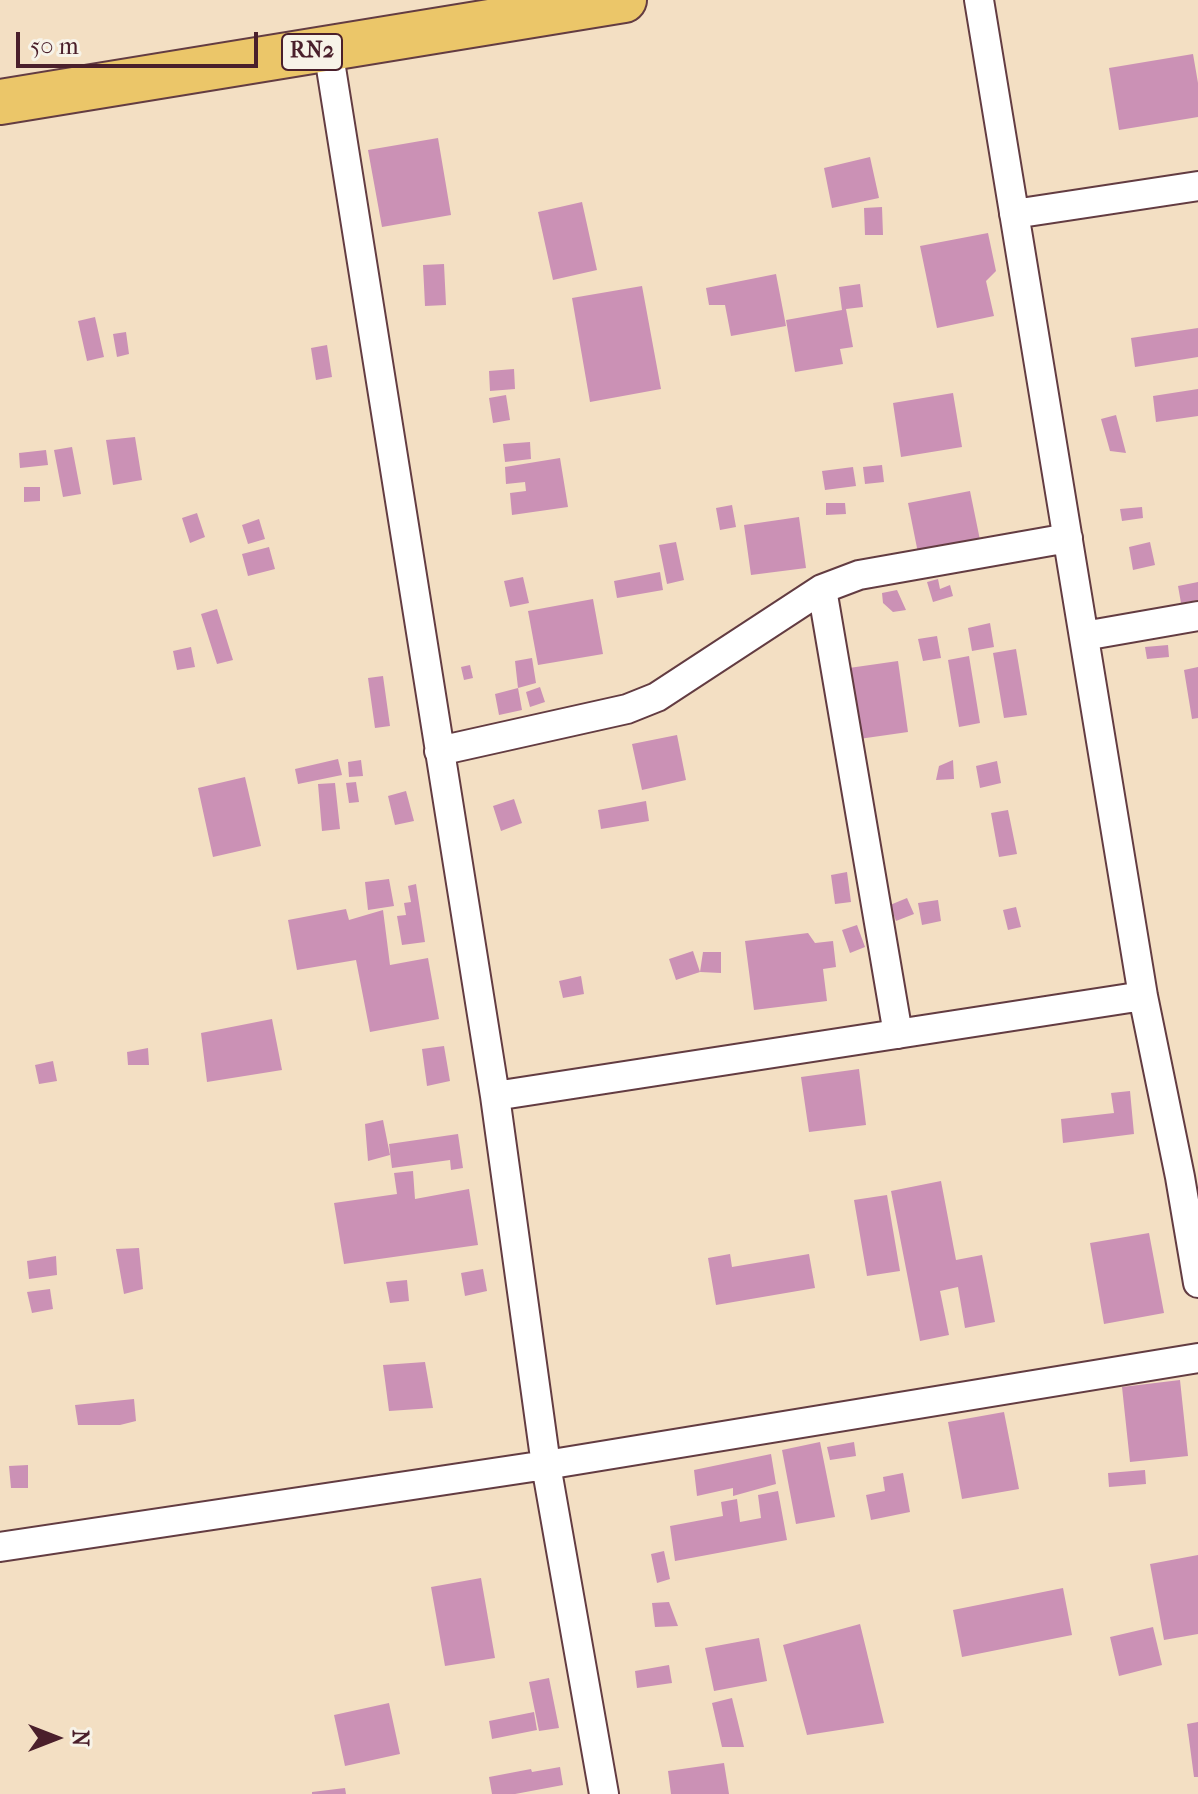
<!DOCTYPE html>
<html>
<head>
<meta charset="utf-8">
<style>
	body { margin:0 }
	#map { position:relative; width:1198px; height:1794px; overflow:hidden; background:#f3dfc3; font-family:"IM FELL French Canon",serif }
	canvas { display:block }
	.north { position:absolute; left:16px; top:1698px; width:80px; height:80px; -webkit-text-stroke:6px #f7f3e8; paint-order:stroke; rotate:90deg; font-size:22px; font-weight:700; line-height:32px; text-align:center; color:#4a1f2b }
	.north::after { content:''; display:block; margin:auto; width:28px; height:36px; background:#4a1f2b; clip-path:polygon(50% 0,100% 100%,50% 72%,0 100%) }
	.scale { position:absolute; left:16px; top:32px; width:242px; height:36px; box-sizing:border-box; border:4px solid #4a1f2b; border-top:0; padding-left:10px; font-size:24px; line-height:28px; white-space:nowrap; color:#4a1f2b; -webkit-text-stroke:6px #f7f3e8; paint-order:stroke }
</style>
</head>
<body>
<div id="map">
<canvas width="1198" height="1794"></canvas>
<div class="north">N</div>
<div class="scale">50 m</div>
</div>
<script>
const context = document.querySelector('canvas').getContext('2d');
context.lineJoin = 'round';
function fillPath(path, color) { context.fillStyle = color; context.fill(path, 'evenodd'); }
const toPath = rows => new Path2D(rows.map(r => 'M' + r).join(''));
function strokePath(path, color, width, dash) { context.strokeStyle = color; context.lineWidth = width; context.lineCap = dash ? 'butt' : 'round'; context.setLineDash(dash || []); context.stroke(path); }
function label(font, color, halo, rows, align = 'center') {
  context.font = font + ' "IM FELL French Canon",serif'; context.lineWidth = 8; context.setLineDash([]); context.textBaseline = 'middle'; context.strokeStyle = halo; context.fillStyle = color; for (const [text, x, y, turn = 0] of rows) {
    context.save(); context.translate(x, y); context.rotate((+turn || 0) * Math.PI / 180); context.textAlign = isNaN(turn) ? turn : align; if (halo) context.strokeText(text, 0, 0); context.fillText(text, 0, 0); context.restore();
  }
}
const building = toPath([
	[1193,54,1198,83,1198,117,1119,130,1109,68],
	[438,138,451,215,382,227,368,150],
	[870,157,879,198,832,208,824,168],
	[582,202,597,270,553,280,538,212],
	[882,207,883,235,865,235,864,208],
	[988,233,996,271,986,281,994,316,937,328,920,246],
	[444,264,446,305,425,306,423,265],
	[776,274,786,326,731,336,725,305,709,305,706,288],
	[860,284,863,307,846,309,853,347,840,349,843,364,795,372,786,320,842,310,839,287],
	[642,286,661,389,590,402,572,298],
	[95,317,104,357,87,361,78,321],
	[1198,328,1198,357,1135,367,1131,338],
	[126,332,129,354,117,357,113,334],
	[327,345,332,377,316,380,311,348],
	[514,369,515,389,490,391,489,371],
	[1198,389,1198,416,1156,422,1153,396],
	[953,393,962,447,901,457,893,403],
	[506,395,510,420,493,423,489,398],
	[1116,415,1126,453,1110,451,1101,419],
	[135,437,142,480,113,485,106,440],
	[530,442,531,459,505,462,503,444],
	[72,447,81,494,63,497,54,450],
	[46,450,48,465,20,468,19,453],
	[560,458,568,507,512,515,510,493,526,491,525,482,506,484,505,467],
	[882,465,884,482,865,484,863,467],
	[853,467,856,486,825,490,822,471],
	[24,487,40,487,40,501,24,502],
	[970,491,980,540,918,553,908,503],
	[826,503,845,503,846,514,826,515],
	[732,505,736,527,720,530,716,508],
	[1142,507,1143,518,1122,521,1120,509],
	[197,513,205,537,190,543,182,518],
	[799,517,806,568,751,575,744,525],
	[259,519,265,539,248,544,242,525],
	[676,542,684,580,667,584,659,545],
	[1150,542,1155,565,1133,570,1129,547],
	[269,547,275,569,248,576,242,554],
	[660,572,663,590,617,598,614,581],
	[523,577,529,603,510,607,504,581],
	[938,579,940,589,950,585,953,596,933,602,927,582],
	[1198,582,1198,600,1181,603,1178,586],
	[897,590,906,610,893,612,883,603,882,593],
	[593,599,603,654,538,665,528,611],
	[217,609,233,660,217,664,201,614],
	[990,623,994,647,972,651,968,628],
	[937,636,941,658,923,661,918,639],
	[1168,645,1169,657,1147,659,1145,647],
	[191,647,195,667,177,670,173,651],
	[1016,649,1027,715,1004,718,993,653],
	[969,656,980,723,959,727,948,660],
	[532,658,536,683,518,688,522,710,499,715,495,694,518,688,515,661],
	[898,661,908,732,859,739,849,668],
	[470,665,473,678,464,680,461,667],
	[1198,667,1198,718,1192,719,1184,670],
	[383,676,390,726,375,728,368,678],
	[540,687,545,702,530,707,526,692],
	[677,735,686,780,642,790,632,744],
	[338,759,342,775,298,784,295,769],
	[361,760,363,776,349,777,348,762],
	[953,760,954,779,936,780,939,766],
	[997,761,1001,783,980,788,976,766],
	[245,777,261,846,213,857,198,788],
	[356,782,359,802,349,803,346,783],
	[335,783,340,829,322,831,318,784],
	[406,791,414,821,395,825,388,796],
	[514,799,522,823,501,831,493,806],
	[646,801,649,821,601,829,598,810],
	[1008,810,1017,854,999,857,991,813],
	[847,872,851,902,835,904,831,875],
	[389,879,394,906,368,910,365,882],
	[416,884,425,942,402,945,397,916,406,915,404,903,411,902,408,886],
	[907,898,914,914,896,921,890,905],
	[938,900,941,921,922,925,918,903],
	[1016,907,1021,927,1008,930,1003,910],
	[346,909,349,920,383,910,390,965,428,958,439,1019,370,1032,356,960,297,970,288,920],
	[857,925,865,947,850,953,842,930],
	[808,933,815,943,833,941,836,967,823,969,827,1001,754,1010,745,941],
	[693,951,700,972,676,980,669,959],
	[703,952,721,952,721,973,700,972],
	[581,976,584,994,563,998,559,981],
	[272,1019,282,1070,207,1082,201,1033],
	[444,1046,450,1081,427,1086,422,1049],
	[148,1048,149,1065,128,1065,127,1052],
	[53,1061,57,1081,39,1084,35,1065],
	[859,1069,866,1125,809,1132,801,1077],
	[1130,1091,1134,1134,1063,1143,1061,1119,1114,1113,1111,1093],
	[383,1120,390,1155,368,1161,365,1124],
	[458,1134,463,1168,451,1170,450,1160,392,1168,389,1144],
	[413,1171,415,1199,469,1189,478,1245,344,1264,334,1203,397,1194,394,1173],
	[941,1181,956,1260,982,1255,995,1322,965,1328,958,1287,940,1291,949,1335,920,1341,891,1191],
	[887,1195,900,1271,867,1276,854,1200],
	[1149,1233,1164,1313,1104,1324,1090,1243],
	[139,1248,143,1289,124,1294,116,1249],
	[730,1254,732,1267,809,1254,815,1288,716,1305,708,1258],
	[56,1256,57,1275,29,1279,27,1261],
	[483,1269,487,1291,465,1296,461,1273],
	[407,1280,409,1301,390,1303,386,1282],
	[50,1289,53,1309,32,1313,27,1292],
	[425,1362,433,1408,389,1411,383,1365],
	[1180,1380,1188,1456,1130,1462,1122,1387],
	[134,1399,136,1421,120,1425,78,1425,75,1405],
	[1004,1412,1019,1489,962,1499,948,1422],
	[820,1442,835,1517,796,1524,782,1450],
	[854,1442,856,1456,830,1460,827,1447],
	[771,1454,776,1484,733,1496,733,1488,697,1496,694,1470],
	[28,1465,28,1488,11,1488,9,1466],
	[1145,1470,1146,1484,1109,1487,1108,1473],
	[903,1473,910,1512,871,1520,866,1495,885,1491,883,1477],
	[778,1491,787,1540,675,1561,670,1526,723,1516,721,1502,737,1499,740,1522,761,1518,758,1495],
	[664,1551,670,1579,657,1583,651,1554],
	[1198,1555,1198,1634,1164,1640,1150,1564],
	[481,1578,495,1658,445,1666,431,1587],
	[1063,1588,1072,1635,962,1657,953,1610],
	[669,1602,678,1626,655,1627,652,1603],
	[860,1624,884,1723,807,1735,783,1645],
	[1153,1627,1162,1665,1119,1676,1110,1637],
	[759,1638,767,1681,714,1691,705,1648],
	[669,1665,672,1683,637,1688,635,1671],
	[549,1678,559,1728,539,1731,529,1682],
	[732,1698,744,1747,722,1747,712,1703],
	[389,1703,400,1754,345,1766,334,1715],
	[534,1712,537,1730,492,1739,489,1721],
	[1198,1722,1198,1777,1194,1777,1187,1724],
	[724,1763,729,1794,671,1794,668,1771],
	[560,1767,563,1785,515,1794,492,1794,489,1777,531,1769,532,1772],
	[345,1788,346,1794,312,1794,312,1792]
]);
const street = toPath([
	[979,0,1143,996,1180,1177,1198,1283],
	[328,49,495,1096,546,1465,604,1794],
	[1014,214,1198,186],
	[822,589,898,1034],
	[1084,636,1198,616],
	[439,751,627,709,657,697,822,589,859,575,1068,538],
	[495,1096,1143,996],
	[0,1547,546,1465,1198,1358]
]);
const highway = toPath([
	[0,102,624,0]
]);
const shields = [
	[312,52,60]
];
const shieldNames = [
	["RN2",312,52]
];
fillPath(building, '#cb91b5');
strokePath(street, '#633c42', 32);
strokePath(highway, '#633c42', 48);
strokePath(street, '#fff', 28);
strokePath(highway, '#ebc669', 44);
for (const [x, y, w] of shields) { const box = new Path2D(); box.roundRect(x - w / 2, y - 18, w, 36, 6); context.fillStyle = '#f7f3e8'; context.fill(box); strokePath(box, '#4a1f2b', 2); }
label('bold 22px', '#4a1f2b', null, shieldNames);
</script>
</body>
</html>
